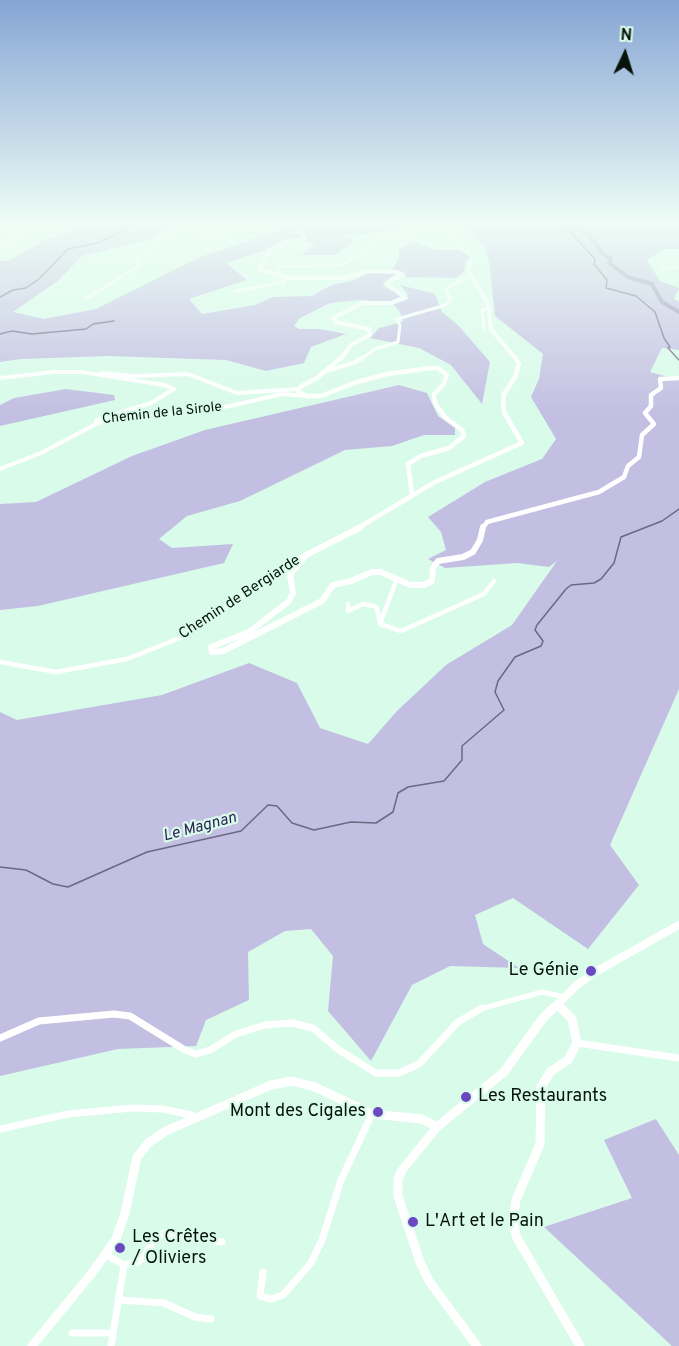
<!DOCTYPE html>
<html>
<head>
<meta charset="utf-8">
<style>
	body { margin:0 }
	#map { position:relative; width:679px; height:1346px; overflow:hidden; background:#d9fbea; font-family:Overpass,sans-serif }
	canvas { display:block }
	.north { position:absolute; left:595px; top:24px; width:60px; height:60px; -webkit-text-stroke:4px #d9fbea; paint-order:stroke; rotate:4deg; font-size:16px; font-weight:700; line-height:24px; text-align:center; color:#07130d }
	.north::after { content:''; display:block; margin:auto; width:21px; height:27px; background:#07130d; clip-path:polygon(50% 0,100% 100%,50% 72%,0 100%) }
</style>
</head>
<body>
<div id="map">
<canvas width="679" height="1346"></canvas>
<div class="north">N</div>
</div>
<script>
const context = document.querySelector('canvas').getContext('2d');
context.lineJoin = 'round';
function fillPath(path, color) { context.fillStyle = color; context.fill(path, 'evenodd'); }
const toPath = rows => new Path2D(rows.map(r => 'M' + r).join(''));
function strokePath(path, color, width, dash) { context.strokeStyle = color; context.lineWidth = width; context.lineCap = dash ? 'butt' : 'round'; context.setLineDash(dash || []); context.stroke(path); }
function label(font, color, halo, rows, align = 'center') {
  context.font = font + ' Overpass,sans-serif'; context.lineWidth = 4.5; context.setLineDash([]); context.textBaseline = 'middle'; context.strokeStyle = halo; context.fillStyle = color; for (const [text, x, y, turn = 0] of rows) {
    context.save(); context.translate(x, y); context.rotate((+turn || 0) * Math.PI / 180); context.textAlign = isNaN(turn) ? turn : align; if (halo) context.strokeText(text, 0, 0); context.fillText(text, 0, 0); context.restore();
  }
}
const green = toPath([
	[76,223,179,223,147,240,82,256,59,280,13,312,44,319,96,309,198,258,267,234,304,223,415,223,376,233,340,236,354,241,335,255,301,255,315,245,309,242,287,239,262,251,226,263,247,280,189,299,202,314,255,305,273,297,312,296,332,285,355,280,370,272,397,273,384,282,383,286,402,296,389,302,360,300,330,303,300,318,294,326,299,329,320,329,346,334,311,347,304,363,266,371,226,360,108,356,21,359,0,362,0,261,8,261,42,242,72,230],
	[464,223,679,225,679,249,664,249,647,260,660,281,679,288,674,299,679,302,679,350,662,348,650,372,679,380,679,689,610,845,639,885,588,949,513,898,475,915,483,944,519,968,450,966,412,985,371,1061,328,1011,333,956,311,929,285,931,248,952,249,1000,206,1020,196,1046,118,1049,0,1076,0,712,17,720,162,695,249,663,297,683,320,728,368,744,397,711,446,665,512,625,557,561,549,567,517,563,445,568,428,559,446,550,441,532,428,517,485,482,542,459,556,439,531,397,539,379,543,354,495,316,489,262,484,246],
	[413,242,436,250,459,250,470,257,465,263,464,272,456,278,406,277,404,272,392,270,399,257,399,249],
	[400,285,435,294,442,312,458,325,490,362,482,404,451,365,419,348,370,338,379,328,403,322,400,312,393,304,408,299,407,293],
	[399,385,427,393,438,416,455,428,455,435,424,435,392,446,345,450,240,501,187,516,159,539,172,548,233,544,224,563,38,606,0,610,0,504,36,502,132,456,205,430],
	[66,389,114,395,115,400,0,426,0,405,14,398],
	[656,1119,679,1155,679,1346,672,1346,544,1227,632,1198,604,1140]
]);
const stream = toPath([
	[562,223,595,259,594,264,607,280,606,288,636,296,655,312,664,338,670,347,668,348,679,360],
	[0,297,13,290,26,288,39,279,68,249,98,243,138,223],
	[0,334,12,331,32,334,86,329,93,324,114,321],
	[0,867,26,870,53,884,68,887,147,852,241,831,268,805,277,806,292,823,314,830,351,822,376,823,393,812,398,793,408,787,444,781,462,760,462,746,504,710,495,692,498,681,515,657,541,646,543,641,535,630,537,625,566,589,571,585,594,583,601,579,614,563,621,537,662,521,679,509]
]);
const canal = toPath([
	[575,223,577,228,587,233,603,254,611,259,609,263,628,277,652,284,662,302,679,312]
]);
const streetFar4 = toPath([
	[208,224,205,228,209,230,229,223],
	[0,228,6,223],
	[53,231,63,223],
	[0,242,12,241],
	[0,247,13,242,29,223],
	[663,269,679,267],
	[236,291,285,282,277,267,341,265,372,247,379,237,448,225],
	[86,299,137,267,138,258,168,235,196,223],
	[484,328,482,310,488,308],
	[361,359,375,349,398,342,400,326,397,319,446,305,451,299,446,291,448,287,470,276]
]);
const streetFar3 = toPath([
	[330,370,356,362,363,357],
	[102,373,134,376,188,374,237,393,298,389],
	[0,378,53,372,82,372,164,385,174,389,151,403,99,419,96,421,98,423,135,415,184,413,230,406,282,394,306,396],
	[0,469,41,453,98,423]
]);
const streetFar2 = toPath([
	[397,578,380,624,401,631,484,594,494,581],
	[348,604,348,611,363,604,374,606,377,608,380,624],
	[0,662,56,672,127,659,185,636,294,560,306,555]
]);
const streetFar1 = toPath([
	[477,1010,542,992,565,997]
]);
const street = toPath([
	[0,1038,39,1021,114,1014,130,1016,185,1050,196,1054,210,1050,236,1034,265,1025,292,1023,313,1028,339,1050,376,1073,399,1073,419,1064,458,1022,482,1008],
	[577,1043,679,1058],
	[0,1129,68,1114,132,1108,163,1109,192,1115,194,1118],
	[106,1255,124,1265,111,1346],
	[124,1265,138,1262,144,1257,155,1237,164,1233,222,1242],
	[263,1272,260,1296,271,1299,283,1295,311,1263,322,1240,341,1180,372,1114],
	[119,1300,164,1303,195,1317,211,1319],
	[72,1333,113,1333]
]);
const secondaryFar4 = toPath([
	[209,223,201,228,204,233,213,234,275,223],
	[315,223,299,230,305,239,286,242,269,251,260,269,288,278,342,278,371,271,397,272,403,275,391,280,388,284,405,298,391,303,362,303,333,318,336,322,369,329,370,335,351,345,341,359],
	[447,223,455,241,472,256,468,270,488,304,491,329,516,359]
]);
const secondaryFar3 = toPath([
	[342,357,317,378,300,387,298,391,306,396,321,396,357,382,387,374,430,368,438,368,447,375,443,385,434,394,435,403,445,417,462,430,464,436,449,448,421,456,408,464,412,494],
	[358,528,435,482,522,443,505,414,503,406,504,394,515,377,519,364,515,357],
	[483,528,487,522,599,492,624,477,628,466,639,457,642,435,654,424,645,413,651,406,651,395,661,388,660,379,679,378]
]);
const secondaryFar2 = toPath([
	[361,527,306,555,290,575,293,593,289,601,249,632,211,647,212,652,223,651,322,601,333,585,351,581,372,572,381,572,410,585,424,585,432,581,433,568,438,561,463,557,473,552,480,540,483,527]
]);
const secondaryFar1 = toPath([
	[557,1004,563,1010],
	[552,1010,578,984,597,971,679,925]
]);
const secondary = toPath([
	[561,1008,572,1019,577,1043,568,1060,551,1071,541,1087,540,1144,516,1200,513,1223,517,1238,580,1346],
	[32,1346,92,1273,116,1239,125,1213,137,1157,148,1143,166,1131,271,1085,292,1081,315,1087,372,1114,422,1119,437,1127],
	[477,1346,429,1281,420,1262,398,1196,398,1179,402,1170,437,1127,504,1072,543,1018,553,1008]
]);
const markers = [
	[591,971,6,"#6a48c1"],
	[466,1097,6,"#6a48c1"],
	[378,1112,6,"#6a48c1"],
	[413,1222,6,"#6a48c1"],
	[120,1248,6,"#6a48c1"]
];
const farStreetnames = [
	["Chemin de la Sirole",162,414,-6]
];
const streetNames = [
	["Chemin de Bergiarde",240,598,-33]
];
const waterNames = [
	["Le Magnan",200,828,-15]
];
const nearPoinames = [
	["Le Génie",579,971,"right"],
	["Les Restaurants",478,1097],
	["Mont des Cigales",366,1112,"right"],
	["L'Art et le Pain",425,1222],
	["Les Crêtes",132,1238],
	["/ Oliviers",132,1259]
];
fillPath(green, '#c3bfe2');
strokePath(stream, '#6a6983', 1.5);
strokePath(canal, '#948eb6', 4);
strokePath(streetFar4, '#fff', 3);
strokePath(streetFar3, '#fff', 4);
strokePath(streetFar2, '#fff', 4.5);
strokePath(streetFar1, '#fff', 5);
strokePath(street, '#fff', 7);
strokePath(secondaryFar4, '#fff', 4);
strokePath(secondaryFar3, '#fff', 4.5);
strokePath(secondaryFar2, '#fff', 6);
strokePath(secondaryFar1, '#fff', 8);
strokePath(secondary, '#fff', 9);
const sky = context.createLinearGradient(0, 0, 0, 412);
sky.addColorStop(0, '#86a5d4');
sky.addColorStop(0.54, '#eefdf6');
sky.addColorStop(1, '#eefdf600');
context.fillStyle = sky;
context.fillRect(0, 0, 679, 412);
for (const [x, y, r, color] of markers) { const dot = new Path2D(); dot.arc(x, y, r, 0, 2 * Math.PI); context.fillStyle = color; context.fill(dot); strokePath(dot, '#d9fbea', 2); }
label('14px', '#07130d', '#d9fbea', farStreetnames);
label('15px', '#07130d', '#d9fbea', streetNames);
label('italic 16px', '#2f2356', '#d9fbea', waterNames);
label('18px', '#07130d', '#d9fbea', nearPoinames, 'left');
</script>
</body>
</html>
